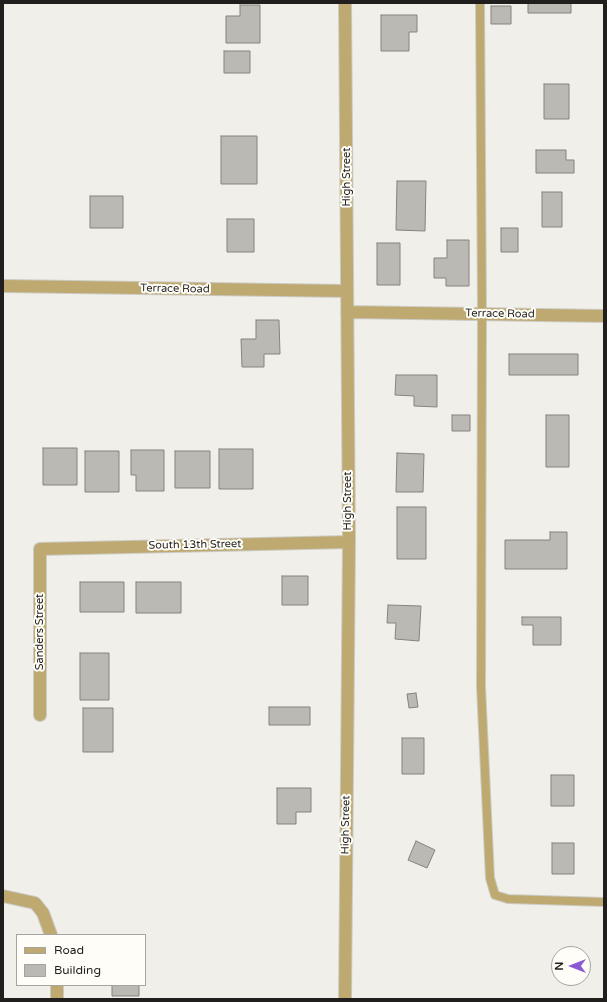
<!DOCTYPE html>
<html>
<head>
<meta charset="utf-8">
<style>
	body { margin:0 }
	#map { position:relative; width:607px; height:1002px; overflow:hidden; background:#f1efea; font-family:"Varela Round",sans-serif }
	canvas { display:block }
	.frame { position:absolute; inset:0; border:4px solid #201f1d; pointer-events:none }
	.legend { position:absolute; left:16px; top:934px; width:130px; height:52px; box-sizing:border-box; background:#fffdf7; border:1px solid #a6a4a0; margin:0; padding:5px 7px; list-style:none; font-size:12px; color:#201f1d }
	.legend li { display:flex; align-items:center; gap:8px; height:20px }
	.legend b { width:20px; border:1px solid #a6a4a0 }
	.north { position:absolute; left:551px; top:946px; width:40px; height:40px; box-sizing:border-box; background:#fffdf7; border:1px solid #a6a4a0; border-radius:50%; rotate:270deg; font-size:11px; font-weight:700; line-height:16px; text-align:center; color:#201f1d }
	.north::after { content:''; display:block; margin:auto; width:14px; height:18px; background:#8c5bd4; clip-path:polygon(50% 0,100% 100%,50% 72%,0 100%) }
</style>
</head>
<body>
<div id="map">
<canvas width="607" height="1002"></canvas>
<div class="frame"></div>
<ul class="legend">
<li><b style="height:5px;background:#bea970"></b>Road</li>
<li><b style="height:11px;background:#bbb9b3"></b>Building</li>
</ul>
<div class="north">N</div>
</div>
<script>
const context = document.querySelector('canvas').getContext('2d');
context.lineJoin = 'round';
function fillPath(path, color) { context.fillStyle = color; context.fill(path, 'evenodd'); }
const toPath = rows => new Path2D(rows.map(r => 'M' + r).join(''));
function strokePath(path, color, width, dash) { context.strokeStyle = color; context.lineWidth = width; context.lineCap = dash ? 'butt' : 'round'; context.setLineDash(dash || []); context.stroke(path); }
function label(font, color, halo, rows, align = 'center') {
  context.font = font + ' "Varela Round",sans-serif'; context.lineWidth = 4; context.setLineDash([]); context.textBaseline = 'middle'; context.strokeStyle = halo; context.fillStyle = color; for (const [text, x, y, turn = 0] of rows) {
    context.save(); context.translate(x, y); context.rotate((+turn || 0) * Math.PI / 180); context.textAlign = isNaN(turn) ? turn : align; if (halo) context.strokeText(text, 0, 0); context.fillText(text, 0, 0); context.restore();
  }
}
const building = toPath([
	[528,3,571,3,571,13,528,13,528,3],
	[240,5,260,5,260,43,226,43,226,16,240,16,240,5],
	[491,6,511,6,511,24,491,24,491,6],
	[381,15,417,15,417,32,409,32,409,51,381,51,381,15],
	[224,51,250,51,250,73,224,73,224,51],
	[544,84,569,84,569,119,544,119,544,84],
	[221,136,257,136,257,184,221,184,221,136],
	[536,150,566,150,566,160,574,160,574,173,536,173,536,150],
	[397,181,426,181,425,231,396,230,397,181],
	[542,192,562,192,562,227,542,227,542,192],
	[90,196,123,196,123,228,90,228,90,196],
	[227,219,254,219,254,252,227,252,227,219],
	[501,228,518,228,518,252,501,252,501,228],
	[447,240,469,240,469,286,446,286,446,278,434,278,434,258,447,258,447,240],
	[377,243,400,243,400,285,377,285,377,243],
	[256,320,279,320,280,354,264,354,264,367,242,367,241,339,256,339,256,320],
	[509,354,578,354,578,375,509,375,509,354],
	[396,375,437,375,437,407,414,406,414,396,395,395,396,375],
	[452,415,470,415,470,431,452,431,452,415],
	[546,415,569,415,569,467,546,467,546,415],
	[43,448,77,448,77,485,43,485,43,448],
	[219,449,253,449,253,489,219,489,219,449],
	[131,450,164,450,164,491,136,491,136,475,131,475,131,450],
	[85,451,119,451,119,492,85,492,85,451],
	[175,451,210,451,210,488,175,488,175,451],
	[397,453,424,454,423,492,396,492,397,453],
	[397,507,426,507,426,559,397,559,397,507],
	[550,532,567,532,567,569,505,569,505,540,550,540,550,532],
	[282,576,308,576,308,605,282,605,282,576],
	[80,582,124,582,124,612,80,612,80,582],
	[136,582,181,582,181,613,136,613,136,582],
	[388,605,421,606,419,641,395,639,396,623,387,623,388,605],
	[522,617,561,617,561,645,533,645,533,625,522,625,522,617],
	[80,653,109,653,109,700,80,700,80,653],
	[416,693,418,707,409,708,407,694,416,693],
	[269,707,310,707,310,725,269,725,269,707],
	[83,708,113,708,113,752,83,752,83,708],
	[402,738,424,738,424,774,402,774,402,738],
	[551,775,574,775,574,806,551,806,551,775],
	[277,788,311,788,311,812,296,812,296,824,277,824,277,788],
	[416,841,435,850,427,868,408,860,416,841],
	[552,843,574,843,574,874,552,874,552,843],
	[112,985,139,985,139,996,112,996,112,985]
]);
const service = toPath([
	[480,3,482,314,481,687,490,878,495,895,508,899,604,902]
]);
const minor = toPath([
	[3,286,347,291],
	[347,312,604,316],
	[40,715,40,549,349,542],
	[3,896,35,903,43,913,51,935],
	[57,985,57,999],
	[345,999,349,542,345,3]
]);
const streetNames = [
	["High Street",347,177,-90],
	["Terrace Road",175,289,1],
	["Terrace Road",500,314,1],
	["High Street",348,501,-90],
	["South 13th Street",195,545,-1],
	["Sanders Street",40,632,-90],
	["High Street",346,825,-89]
];
fillPath(building, '#bbb9b3');
strokePath(building, '#85837e', 1);
strokePath(service, '#cbcac5', 10);
strokePath(minor, '#cbcac5', 14);
strokePath(service, '#bea970', 8);
strokePath(minor, '#bea970', 12);
label('11px', '#201f1d', '#fffdf7', streetNames);
</script>
</body>
</html>
